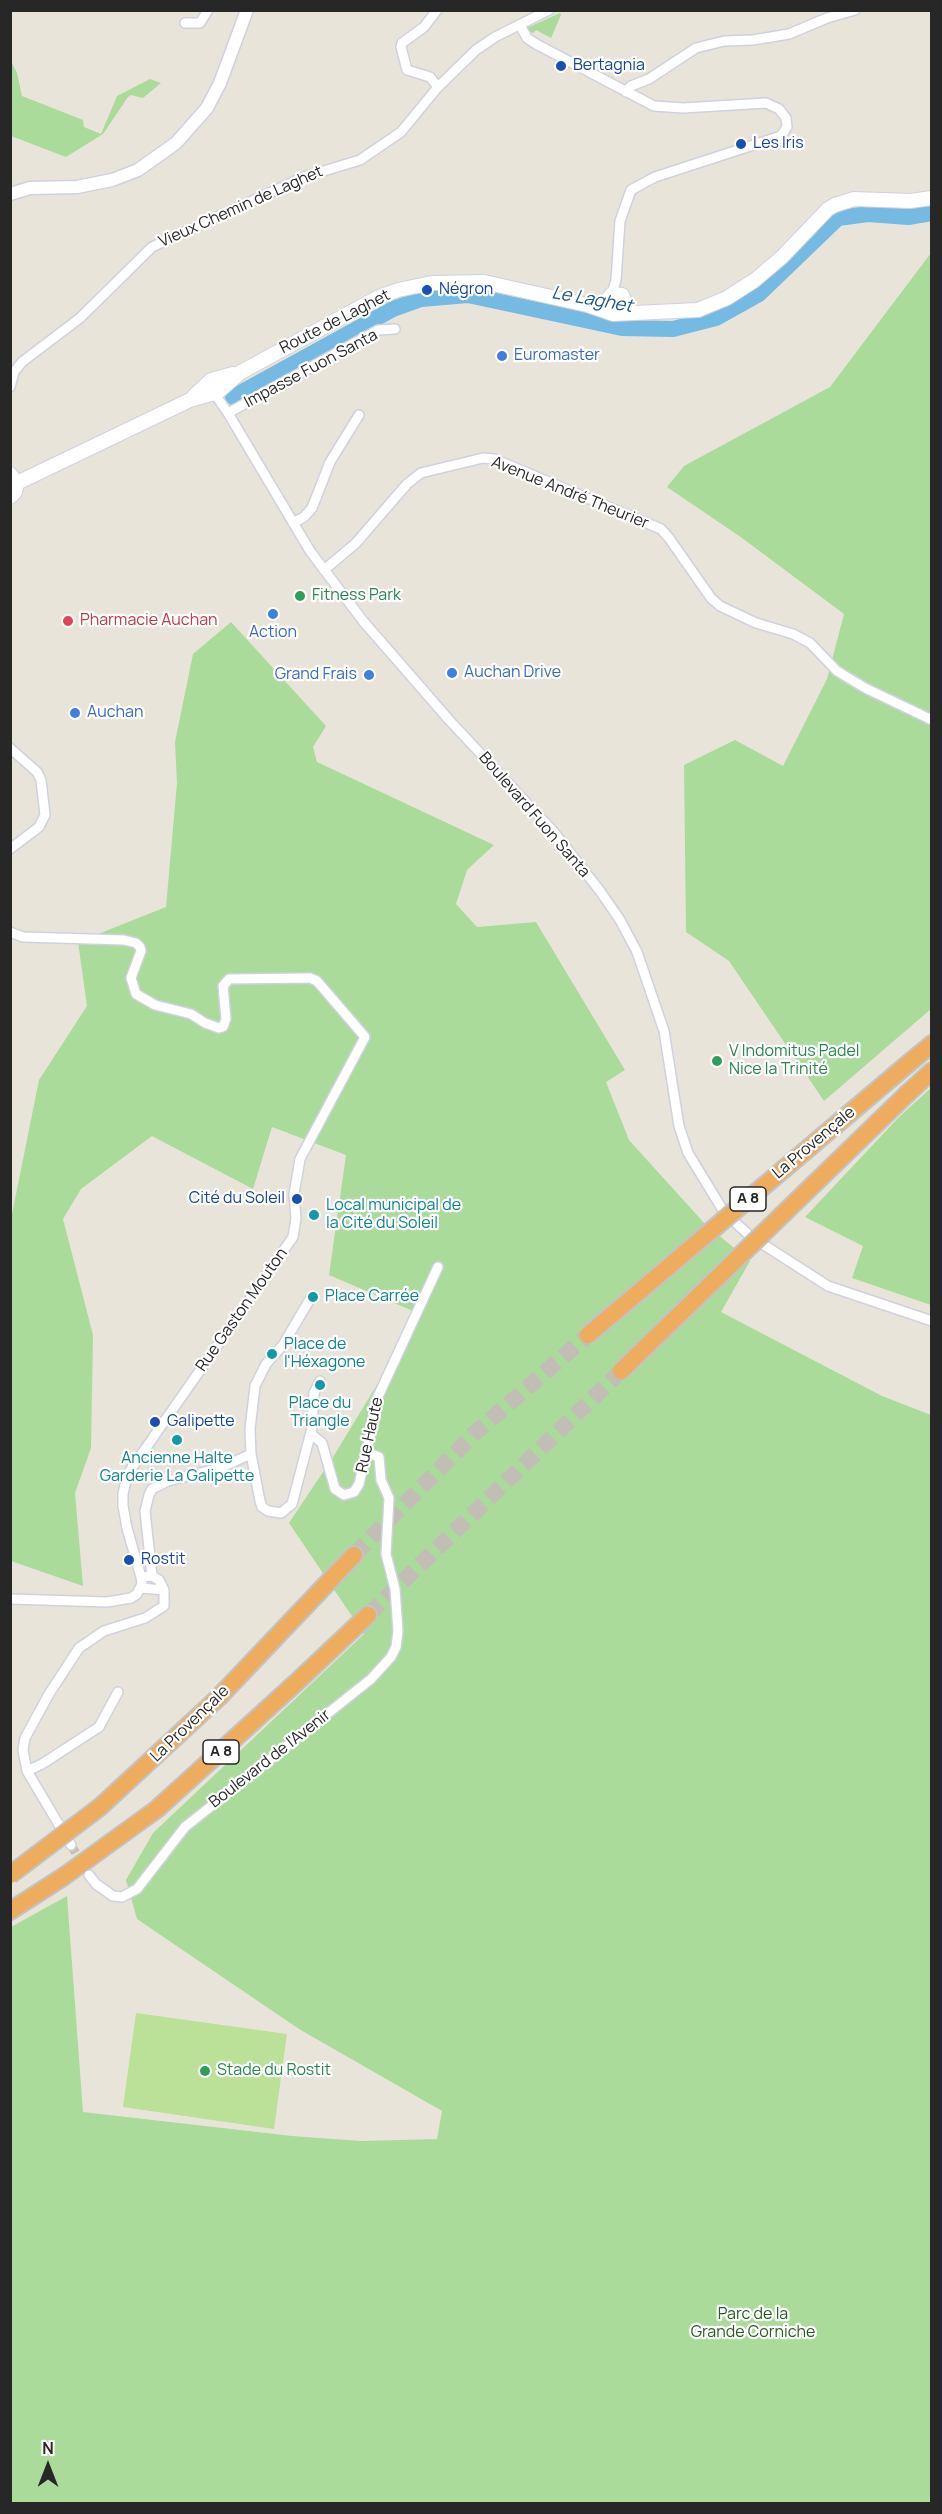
<!DOCTYPE html>
<html>
<head>
<meta charset="utf-8">
<style>
	body { margin:0 }
	#map { position:relative; width:942px; height:2514px; overflow:hidden; background:#e9e4da; font-family:Manrope,sans-serif }
	canvas { display:block }
	.frame { position:absolute; inset:0; border:12px solid #272727; pointer-events:none }
	.north { position:absolute; left:18px; top:2436px; width:60px; height:60px; -webkit-text-stroke:4px #fff; paint-order:stroke; rotate:0deg; font-size:16px; font-weight:700; line-height:24px; text-align:center; color:#272727 }
	.north::after { content:''; display:block; margin:auto; width:21px; height:27px; background:#272727; clip-path:polygon(50% 0,100% 100%,50% 72%,0 100%) }
</style>
</head>
<body>
<div id="map">
<canvas width="942" height="2514"></canvas>
<div class="frame"></div>
<div class="north">N</div>
</div>
<script>
const context = document.querySelector('canvas').getContext('2d');
context.lineJoin = 'round';
function fillPath(path, color) { context.fillStyle = color; context.fill(path, 'evenodd'); }
const toPath = rows => new Path2D(rows.map(r => 'M' + r).join(''));
function strokePath(path, color, width, dash) { context.strokeStyle = color; context.lineWidth = width; context.lineCap = dash ? 'butt' : 'round'; context.setLineDash(dash || []); context.stroke(path); }
function label(font, color, halo, rows, align = 'center') {
  context.font = font + ' Manrope,sans-serif'; context.lineWidth = 4.5; context.setLineDash([]); context.textBaseline = 'middle'; context.strokeStyle = halo; context.fillStyle = color; for (const [text, x, y, turn = 0] of rows) {
    context.save(); context.translate(x, y); context.rotate((+turn || 0) * Math.PI / 180); context.textAlign = isNaN(turn) ? turn : align; if (halo) context.strokeText(text, 0, 0); context.fillText(text, 0, 0); context.restore();
  }
}
const green = toPath([
	[560,13,561,15,551,38,536,30,533,33,528,31,527,28],
	[11,61,17,73,22,96,83,120,84,127,101,134,117,96,150,79,161,83,143,98,131,95,128,97,103,134,66,157,11,136],
	[931,253,931,1009,824,1101,729,961,686,932,684,765,735,740,783,766,827,679,844,614,742,538,667,487,684,466,830,387],
	[231,622,326,726,313,747,317,762,494,845,467,870,456,904,477,927,536,922,625,1070,606,1082,629,1140,705,1224,750,1261,721,1312,882,1396,931,1415,931,2503,11,2503,11,1927,67,1896,83,2112,292,2136,361,2141,437,2139,442,2111,299,2029,137,1919,126,1880,153,1833,364,1634,289,1523,333,1457,420,1314,329,1275,346,1155,272,1127,253,1189,152,1136,81,1189,63,1219,93,1335,91,1448,75,1493,83,1586,11,1561,11,1219,39,1080,87,1006,78,942,166,907,177,783,175,742,193,654],
	[931,1088,931,1305,852,1278,863,1246,805,1217,900,1116]
]);
const pitch = toPath([
	[136,2013,287,2034,274,2129,123,2107]
]);
const river = toPath([
	[233,397,393,309,421,299,468,295,622,328,673,329,716,318,759,294,838,218,868,214,908,217,932,213]
]);
const minorTunnel = toPath([
	[71,1845,89,1875]
]);
const motorwayTunnel = toPath([
	[354,1555,475,1433,588,1335],
	[368,1615,621,1371]
]);
const minor = toPath([
	[437,10,424,27,402,43,401,47,407,70,430,77,438,87],
	[185,23,200,23,208,10],
	[520,25,527,38,536,44,654,106,683,108,766,103,779,109,786,118,787,127,781,136,775,138,655,177,631,190,620,221,616,280,612,294],
	[626,92,631,86,649,79,696,48,724,41,753,40,789,34,827,18,855,10],
	[10,387,14,372,22,362,80,318,152,247,304,177,360,160,401,132,438,87,476,50,495,37,549,10],
	[214,393,228,413,310,551,363,621,450,721,553,831,600,891,620,920,637,952,664,1031,679,1126,688,1153,724,1212,750,1236,828,1286,932,1321],
	[228,413,378,330,395,329],
	[293,523,304,517,312,508,330,462,359,415],
	[324,570,356,543,407,484,421,473,483,458,494,459,661,529,669,538,711,598,720,606,756,623,793,634,810,643,837,671,865,688,932,720],
	[10,748,37,772,41,780,45,815,39,827,10,849],
	[10,932,23,937,124,940,136,943,140,947,141,951,131,978,136,994,155,1005,191,1014,205,1023,219,1028,223,1027,226,1019,223,986,229,979,310,978,317,981,365,1037,300,1159,294,1194,296,1218,293,1237,127,1475,123,1494,123,1506,127,1528,141,1577,142,1584,137,1594,131,1598,107,1602,10,1599],
	[310,1299,283,1345,266,1364,255,1386,250,1429,251,1454,260,1501,262,1507,268,1511,281,1513,292,1504,312,1428,314,1393,320,1381],
	[311,1434,322,1443,335,1489,344,1495,354,1492,359,1484,372,1428,375,1403,438,1267],
	[152,1576,145,1511,149,1495,152,1489,168,1481,220,1468,251,1454],
	[141,1588,164,1590],
	[27,1771,42,1764,99,1727,118,1692],
	[71,1845,27,1771,23,1750,25,1738,49,1694,79,1648,104,1631,145,1618,164,1606,164,1590,159,1580,152,1576,141,1577],
	[89,1875,96,1884,113,1896,122,1897,137,1889,185,1827,371,1679,391,1657,396,1647,398,1631,395,1589,386,1554,389,1498,381,1480,379,1457,366,1452]
]);
const tertiary = toPath([
	[10,194,30,188,77,187,112,180,138,170,176,143,207,108,220,83,247,10]
]);
const secondary = toPath([
	[608,311,605,302,612,294,622,295,626,304],
	[194,396,211,380,233,374],
	[10,474,17,483,15,492,10,497],
	[17,483,190,400,218,392,241,372,379,297,398,290,432,283,484,282,587,305,613,314,698,310,727,298,755,280,782,257,828,209,835,205,854,199,910,201,932,198]
]);
const motorway = toPath([
	[909,1063,932,1044],
	[908,1093,932,1071],
	[100,1807,219,1697,354,1555],
	[10,1911,63,1877,157,1809,299,1680,368,1615]
]);
const motorwayBridge = toPath([
	[588,1335,909,1063],
	[621,1371,908,1093],
	[10,1875,100,1807]
]);
const markers = [
	[561,66,6,"#1a4fb4"],
	[741,144,6,"#1a4fb4"],
	[427,290,6,"#1a4fb4"],
	[502,356,6,"#3f7fe0"],
	[300,596,6,"#2e9e5b"],
	[273,614,6,"#3f7fe0"],
	[68,621,6,"#e0444e"],
	[452,673,6,"#3f7fe0"],
	[369,675,6,"#3f7fe0"],
	[75,713,6,"#3f7fe0"],
	[717,1061,6,"#2e9e5b"],
	[297,1199,6,"#1a4fb4"],
	[314,1215,6,"#0f9aa8"],
	[313,1297,6,"#0f9aa8"],
	[272,1354,6,"#0f9aa8"],
	[320,1385,6,"#0f9aa8"],
	[155,1422,6,"#1a4fb4"],
	[177,1440,6,"#0f9aa8"],
	[129,1560,6,"#1a4fb4"],
	[205,2071,6,"#2e9e5b"]
];
const shields = [
	[748,1199,36],
	[221,1752,36]
];
const shieldNames = [
	["A 8",748,1199],
	["A 8",221,1752]
];
const transitNames = [
	["Bertagnia",573,66],
	["Les Iris",753,144],
	["Négron",439,290],
	["Cité du Soleil",285,1199,"right"],
	["Galipette",167,1422],
	["Rostit",141,1560]
];
const streetNames = [
	["Vieux Chemin de Laghet",241,207,-24],
	["Route de Laghet",335,322,-27],
	["Impasse Fuon Santa",311,369,-28],
	["Avenue André Theurier",570,493,22],
	["Boulevard Fuon Santa",534,815,49],
	["La Provençale",814,1143,-40],
	["Rue Gaston Mouton",242,1310,-55],
	["Rue Haute",370,1435,-78],
	["La Provençale",190,1724,-44],
	["Boulevard de l'Avenir",270,1759,-38]
];
const shopNames = [
	["Euromaster",514,356],
	["Action",273,633,"center"],
	["Auchan Drive",464,673],
	["Grand Frais",357,675,"right"],
	["Auchan",87,713]
];
const leisureNames = [
	["Fitness Park",312,596],
	["V Indomitus Padel",729,1052],
	["Nice la Trinité",729,1070],
	["Stade du Rostit",217,2071]
];
const healthNames = [
	["Pharmacie Auchan",80,621]
];
const cultureNames = [
	["Local municipal de",326,1206],
	["la Cité du Soleil",326,1224],
	["Place Carrée",325,1297],
	["Place de",284,1345],
	["l'Héxagone",284,1363],
	["Place du",320,1404,"center"],
	["Triangle",320,1422,"center"],
	["Ancienne Halte",177,1459,"center"],
	["Garderie La Galipette",177,1477,"center"]
];
const parkNames = [
	["Parc de la",753,2315],
	["Grande Corniche",753,2333]
];
const waterNames = [
	["Le Laghet",592,300,10]
];
fillPath(green, '#aadb9b');
fillPath(pitch, '#bae197');
strokePath(river, '#75bae2', 16);
strokePath(minorTunnel, '#c2beb6', 9, [9, 4.5]);
strokePath(motorwayTunnel, '#c2beb6', 16, [16, 8]);
strokePath(minor, '#cfd1df', 12);
strokePath(tertiary, '#cfd1df', 15);
strokePath(secondary, '#cfd1df', 16);
strokePath(motorway, '#c3c3c3', 20);
strokePath(minor, '#fff', 9);
strokePath(tertiary, '#fff', 12);
strokePath(secondary, '#fff', 14);
strokePath(motorway, '#eeac5f', 16);
strokePath(motorwayBridge, '#c3c3c3', 20, []);
strokePath(motorwayBridge, '#eeac5f', 16);
for (const [x, y, r, color] of markers) { const dot = new Path2D(); dot.arc(x, y, r, 0, 2 * Math.PI); context.fillStyle = color; context.fill(dot); strokePath(dot, '#fff', 2); }
for (const [x, y, w] of shields) { const box = new Path2D(); box.roundRect(x - w / 2, y - 12, w, 24, 4.5); context.fillStyle = '#fff'; context.fill(box); strokePath(box, '#272727', 1.5); }
label('bold 15px', '#272727', null, shieldNames);
label('16px', '#164399', '#fff', transitNames, 'left');
label('16px', '#272727', '#fff', streetNames);
label('16px', '#366cbe', '#fff', shopNames, 'left');
label('16px', '#27864d', '#fff', leisureNames, 'left');
label('16px', '#be3a42', '#fff', healthNames, 'left');
label('16px', '#0d838f', '#fff', cultureNames, 'left');
label('16px', '#265c1f', '#fff', parkNames);
label('italic 18px', '#195789', '#fff', waterNames);
</script>
</body>
</html>
